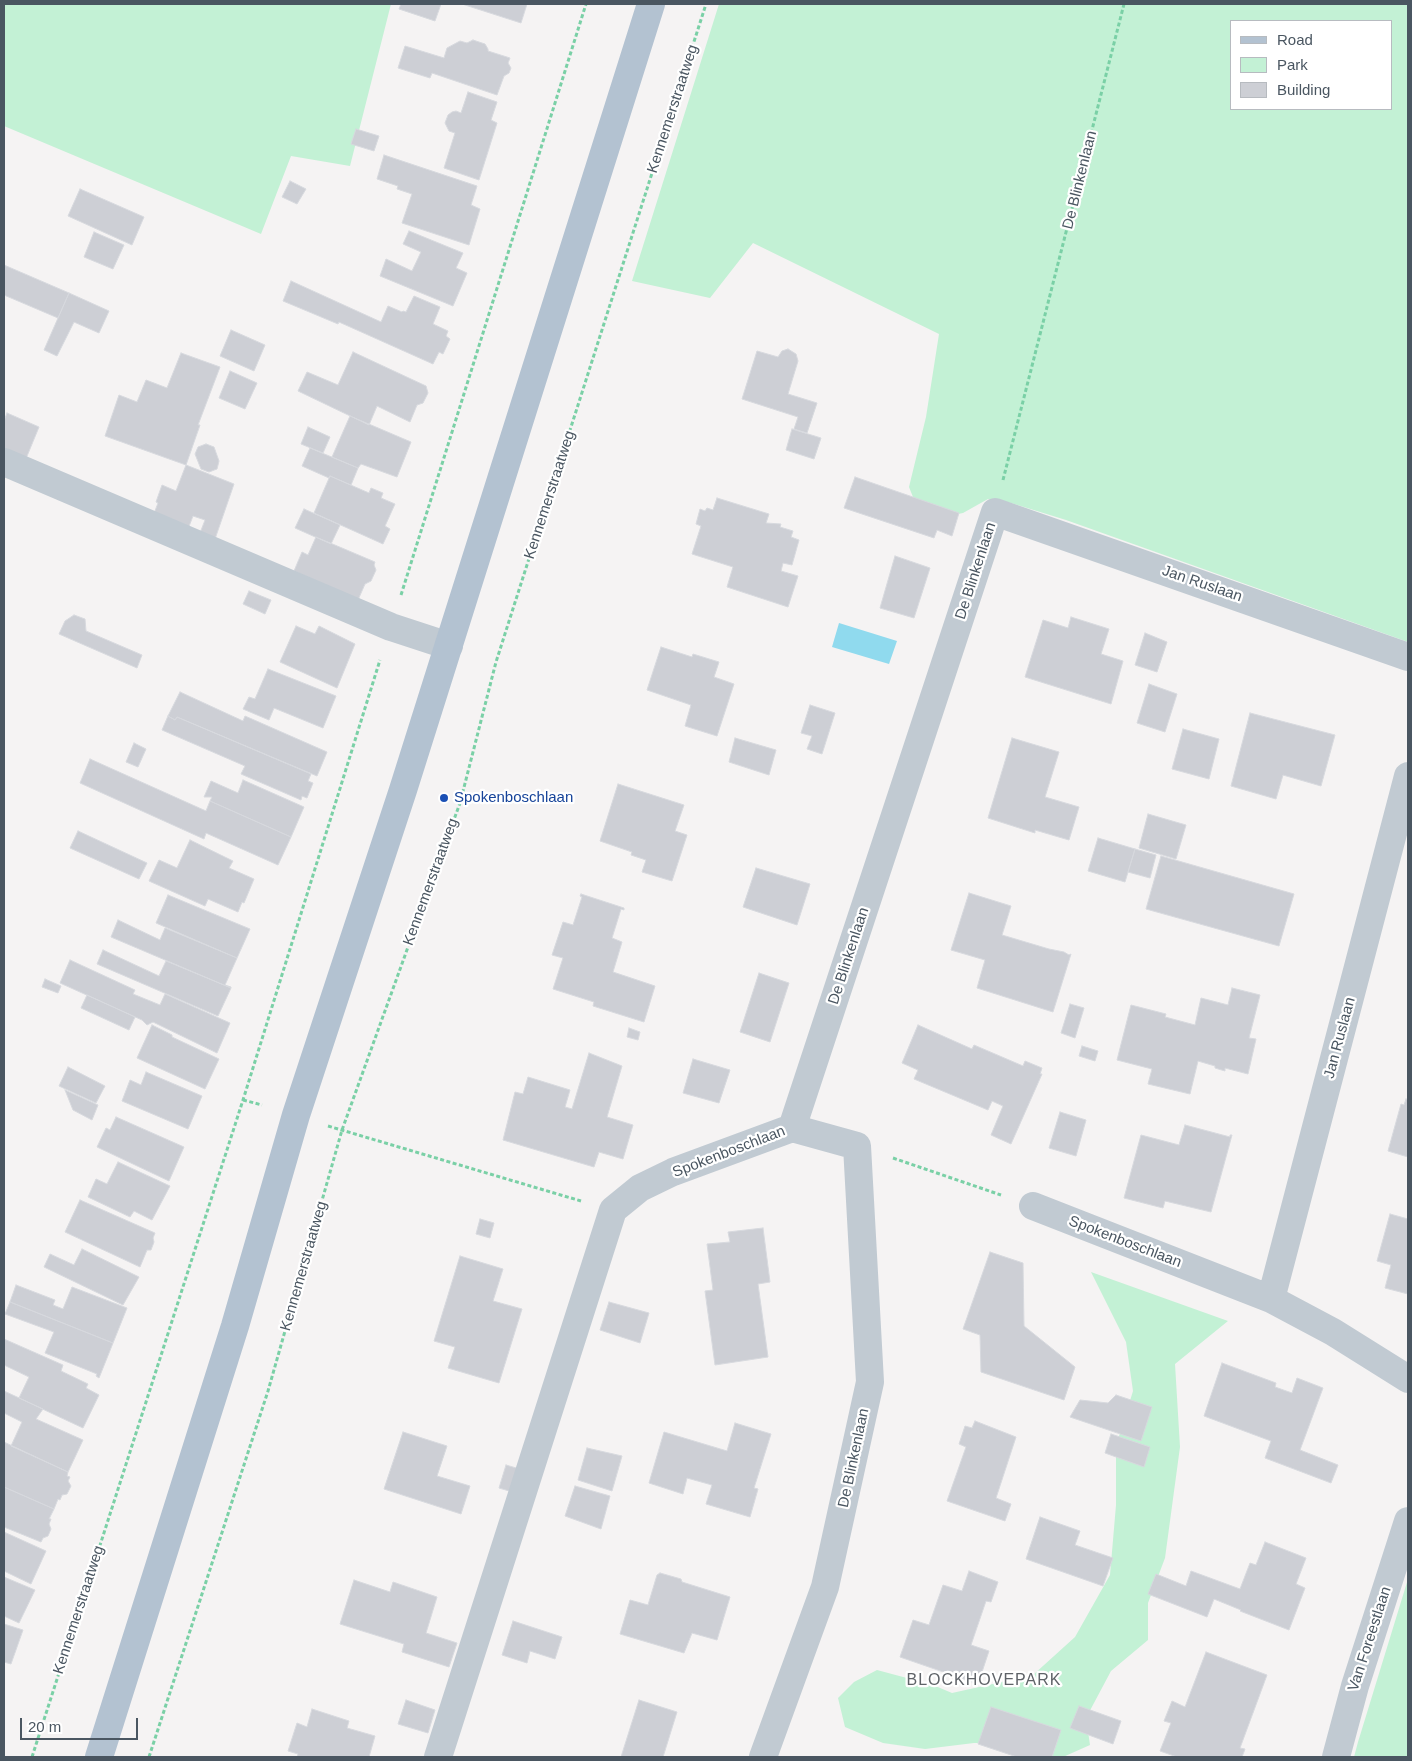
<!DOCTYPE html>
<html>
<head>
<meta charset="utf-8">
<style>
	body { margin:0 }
	#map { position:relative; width:1412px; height:1761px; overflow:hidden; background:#f5f3f3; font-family:Helvetica,sans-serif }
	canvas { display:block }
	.frame { position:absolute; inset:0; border:5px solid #4a5661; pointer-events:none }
	.legend { position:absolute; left:1230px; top:20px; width:162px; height:90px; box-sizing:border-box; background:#fff; border:1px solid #b7bbc0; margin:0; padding:6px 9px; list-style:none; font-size:15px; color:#4a5661 }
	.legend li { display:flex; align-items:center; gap:10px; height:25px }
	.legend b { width:25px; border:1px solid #b7bbc0 }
	.scale { position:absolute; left:20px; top:1718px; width:118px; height:22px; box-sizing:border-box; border:2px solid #4a5661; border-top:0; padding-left:6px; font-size:15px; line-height:18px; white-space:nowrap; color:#4a5661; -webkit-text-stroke:4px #fff; paint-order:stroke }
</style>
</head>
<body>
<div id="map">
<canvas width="1412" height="1761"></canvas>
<div class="frame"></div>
<ul class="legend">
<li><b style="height:6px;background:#b3c2d1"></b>Road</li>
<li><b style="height:14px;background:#c3f1d5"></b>Park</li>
<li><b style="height:14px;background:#cdcfd5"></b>Building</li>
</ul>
<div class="scale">20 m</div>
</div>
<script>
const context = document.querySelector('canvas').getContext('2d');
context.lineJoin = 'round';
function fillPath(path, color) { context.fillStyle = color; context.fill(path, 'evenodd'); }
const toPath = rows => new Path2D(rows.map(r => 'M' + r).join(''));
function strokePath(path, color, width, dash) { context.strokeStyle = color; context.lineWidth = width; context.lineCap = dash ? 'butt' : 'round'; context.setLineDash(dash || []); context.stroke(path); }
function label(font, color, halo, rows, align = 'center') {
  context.font = font + ' Helvetica,sans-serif'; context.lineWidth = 4.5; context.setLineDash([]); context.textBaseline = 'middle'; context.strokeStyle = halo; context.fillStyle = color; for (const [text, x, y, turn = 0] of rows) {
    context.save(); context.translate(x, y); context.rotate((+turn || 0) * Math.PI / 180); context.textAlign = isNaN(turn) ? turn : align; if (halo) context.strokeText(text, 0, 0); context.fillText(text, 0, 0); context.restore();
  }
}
const green = toPath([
	[4,4,391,4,350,166,291,156,261,234,4,126],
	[719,4,1408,4,1408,642,1066,520,1011,503,988,499,963,513,948,516,917,507,909,487,926,417,939,334,753,243,710,298,632,281],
	[1231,21,1391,21,1391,109,1231,109],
	[1091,1272,1228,1321,1175,1364,1180,1447,1165,1558,1148,1603,1148,1640,1111,1671,1086,1718,1090,1745,1063,1757,1048,1757,1023,1743,974,1743,925,1749,883,1743,845,1727,838,1698,854,1682,877,1670,933,1685,952,1693,1033,1675,1075,1637,1110,1575,1116,1505,1116,1446,1133,1391,1126,1342],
	[1408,1579,1408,1757,1354,1757,1358,1742]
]);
const water = toPath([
	[839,623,897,641,889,664,832,647]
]);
const building = toPath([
	[401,4,441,4,435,21,399,9,401,4],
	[462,4,527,4,521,23,462,4],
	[473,40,485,44,488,49,488,51,510,58,508,63,511,68,509,73,504,76,497,95,432,73,430,78,398,68,405,46,444,58,447,48,460,41,467,43,473,40],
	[468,92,497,102,491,120,497,123,479,180,444,168,455,133,449,131,445,123,448,115,452,112,456,111,461,113,468,92],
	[356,129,379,136,374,151,351,144,356,129],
	[384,155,477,186,471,205,480,209,469,245,402,223,412,194,397,189,398,186,377,179,384,155],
	[290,181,306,189,297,204,282,197,290,181],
	[80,189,144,217,132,245,68,216,80,189],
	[409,231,463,253,456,268,467,273,453,306,380,276,386,259,412,271,421,252,403,244,409,231],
	[94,232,124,245,113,269,84,257,94,232],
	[4,265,69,293,58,318,4,295,4,265],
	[291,281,381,322,388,306,402,312,403,311,406,312,414,296,440,307,433,324,448,331,446,336,450,339,443,354,439,352,433,364,339,322,338,324,283,301,291,281],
	[69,293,109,311,99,333,74,322,57,356,44,350,69,293],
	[231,330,265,345,254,371,220,356,231,330],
	[788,349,796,354,798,361,788,394,817,403,807,433,794,429,798,417,742,399,757,351,778,357,782,351,788,349],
	[353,352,426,386,428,393,423,403,417,405,410,422,377,406,369,425,298,391,307,372,338,385,353,352],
	[181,353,220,367,198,425,200,425,186,465,105,436,119,395,137,402,146,380,167,388,181,353],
	[230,371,257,383,245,409,219,398,230,371],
	[7,413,39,427,25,461,4,451,4,421,7,413],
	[350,416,411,442,397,477,361,464,358,468,332,457,350,416],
	[308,427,330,437,323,453,301,444,308,427],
	[792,429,821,438,814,459,786,450,792,429],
	[206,444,214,447,219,461,217,469,209,472,201,469,195,454,198,447,206,444],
	[310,448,358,468,351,485,330,476,329,478,302,466,310,448],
	[186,465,234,484,215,539,200,533,205,520,193,516,188,529,153,516,158,503,156,502,162,485,176,491,186,465],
	[330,476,369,493,371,488,383,493,381,498,395,504,385,526,390,529,383,544,314,513,330,476],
	[855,477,959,513,952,536,937,530,934,538,844,508,855,477],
	[717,498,769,514,766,523,781,524,780,527,793,531,791,537,799,540,792,565,783,563,781,571,798,576,788,607,727,587,733,567,692,554,701,526,696,524,700,509,705,511,707,508,713,510,717,498],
	[304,509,340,525,331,544,295,528,304,509],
	[316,537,375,562,374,565,376,570,371,581,365,584,358,600,294,571,302,552,308,555,316,537],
	[895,556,930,568,914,618,880,608,895,556],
	[249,591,271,600,265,614,243,604,249,591],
	[74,615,85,619,86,631,142,655,137,668,59,634,65,621,74,615],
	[1071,617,1109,629,1101,654,1123,661,1111,704,1025,677,1043,620,1068,628,1071,617],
	[296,626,315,634,319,626,355,644,337,688,280,662,296,626],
	[1145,633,1167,642,1157,672,1135,665,1145,633],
	[661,647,692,657,693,654,719,662,714,677,734,684,717,736,685,726,691,705,647,690,661,647],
	[268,669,336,696,323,728,274,708,269,720,243,709,249,697,255,699,268,669],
	[1149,684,1177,694,1165,732,1137,723,1149,684],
	[180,692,243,721,245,716,327,752,317,776,177,717,175,720,168,716,180,692],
	[810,705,835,713,822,754,807,749,812,736,801,733,810,705],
	[1250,713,1335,735,1321,786,1283,775,1276,799,1231,786,1250,713],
	[168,716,175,720,177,717,311,774,308,781,313,783,307,798,302,796,301,800,241,774,245,766,162,730,168,716],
	[1183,729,1219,739,1209,779,1172,769,1183,729],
	[735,738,776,750,769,775,729,762,735,738],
	[1012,738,1059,752,1045,797,1079,807,1069,840,1035,830,1035,833,988,818,1012,738],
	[134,743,146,749,138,767,126,762,134,743],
	[90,759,206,811,210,801,291,837,278,865,206,833,204,839,80,783,90,759],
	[243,780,304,807,291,837,210,801,212,797,204,797,211,781,238,793,243,780],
	[618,784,684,805,675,831,687,835,672,881,642,872,646,860,631,855,632,852,600,841,618,784],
	[1148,814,1186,825,1176,859,1139,848,1148,814],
	[78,831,147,863,139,879,70,848,78,831],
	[1098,838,1135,849,1125,882,1088,871,1098,838],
	[190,840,233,861,229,868,254,879,244,903,242,902,238,912,208,899,205,906,149,881,159,860,177,868,190,840],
	[1135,849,1156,855,1150,878,1128,872,1135,849],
	[1161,856,1294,894,1279,946,1146,909,1161,856],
	[756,868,810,884,797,925,743,907,756,868],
	[969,893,1011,906,1002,935,1049,949,1064,952,1069,955,1071,954,1053,1012,977,988,985,960,951,950,969,893],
	[581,894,624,908,624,910,621,909,612,938,622,942,613,972,655,986,644,1022,593,1006,594,1002,553,989,563,958,552,955,563,922,573,925,582,897,580,896,581,894],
	[168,895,250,929,237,958,156,923,168,895],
	[118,920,160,940,165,928,237,958,225,985,231,987,231,988,111,937,118,920],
	[103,950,159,976,166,961,231,988,218,1016,97,964,103,950],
	[70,960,135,990,133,994,160,1005,165,994,230,1023,217,1053,153,1022,147,1025,142,1020,60,983,70,960],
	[759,973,789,983,770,1042,740,1032,759,973],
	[45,979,61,986,58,993,42,987,45,979],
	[1232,988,1260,995,1249,1038,1256,1039,1248,1074,1225,1068,1225,1071,1215,1068,1215,1066,1198,1061,1190,1094,1148,1084,1152,1069,1117,1060,1131,1005,1166,1014,1165,1017,1195,1025,1201,998,1228,1005,1232,988],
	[87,995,135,1017,129,1030,81,1008,87,995],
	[1070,1004,1084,1008,1075,1038,1061,1033,1070,1004],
	[152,1025,172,1035,172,1037,219,1059,205,1089,137,1058,152,1025],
	[918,1025,972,1049,974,1045,1023,1066,1025,1061,1042,1068,1040,1074,1042,1074,1011,1144,991,1135,1003,1106,992,1101,988,1110,914,1079,918,1070,902,1063,918,1025],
	[629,1028,640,1032,638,1040,627,1037,629,1028],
	[1082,1046,1098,1051,1095,1061,1079,1056,1082,1046],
	[589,1053,622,1066,607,1117,633,1125,623,1159,599,1152,594,1167,503,1140,515,1092,523,1094,528,1077,570,1090,565,1107,572,1109,589,1053],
	[693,1059,730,1070,719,1103,683,1093,693,1059],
	[68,1067,105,1086,96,1103,59,1086,68,1067],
	[146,1072,202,1096,188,1129,122,1101,130,1080,141,1085,146,1072],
	[65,1090,98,1105,92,1120,73,1110,65,1090],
	[1406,1099,1408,1100,1408,1157,1388,1151,1401,1104,1404,1105,1406,1099],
	[1060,1112,1086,1120,1076,1156,1049,1148,1060,1112],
	[116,1117,184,1147,169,1181,97,1147,106,1128,110,1130,116,1117],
	[1185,1125,1230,1137,1230,1135,1232,1135,1211,1212,1165,1201,1163,1208,1124,1198,1141,1135,1179,1145,1185,1125],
	[118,1162,170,1186,152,1220,134,1211,130,1217,88,1197,96,1179,107,1184,118,1162],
	[80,1200,155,1233,153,1238,154,1242,151,1250,147,1250,140,1267,65,1232,80,1200],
	[1390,1214,1408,1219,1408,1294,1385,1288,1391,1265,1377,1261,1390,1214],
	[480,1219,494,1223,490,1238,476,1234,480,1219],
	[763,1228,770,1282,758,1284,768,1357,715,1365,705,1291,713,1290,707,1244,730,1242,728,1232,763,1228],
	[82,1249,139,1277,123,1305,44,1267,50,1254,74,1265,82,1249],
	[990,1252,1023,1263,1024,1326,1075,1367,1064,1400,981,1372,980,1335,963,1329,990,1252],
	[460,1256,503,1269,493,1301,522,1309,499,1383,448,1368,455,1347,434,1341,460,1256],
	[16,1285,55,1300,53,1305,63,1309,72,1287,127,1308,113,1343,10,1302,16,1285],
	[10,1302,113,1343,99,1378,96,1376,97,1374,45,1353,54,1332,5,1314,10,1302],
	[609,1302,649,1313,640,1343,600,1330,609,1302],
	[4,1339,63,1365,61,1371,88,1384,86,1388,99,1395,83,1428,19,1398,29,1377,4,1365,4,1339],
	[1222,1363,1276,1383,1275,1387,1292,1393,1297,1378,1323,1388,1300,1450,1338,1465,1331,1483,1265,1458,1271,1441,1204,1416,1222,1363],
	[4,1391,43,1409,36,1419,83,1440,68,1472,11,1446,22,1422,4,1413,4,1391],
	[1116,1395,1152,1407,1141,1441,1070,1417,1080,1400,1108,1403,1116,1395],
	[975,1421,1016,1437,996,1498,1011,1504,1005,1521,947,1501,966,1447,959,1444,965,1426,972,1428,975,1421],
	[735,1423,771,1434,754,1488,758,1489,750,1517,706,1504,712,1485,687,1478,683,1494,649,1483,664,1432,727,1451,735,1423],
	[403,1432,447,1446,437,1476,470,1486,461,1514,384,1489,403,1432],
	[1111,1434,1150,1447,1144,1467,1105,1453,1111,1434],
	[4,1442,68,1472,67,1476,70,1477,68,1481,71,1486,67,1494,62,1495,60,1500,58,1499,54,1509,4,1487,4,1442],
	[587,1448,622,1456,612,1491,578,1480,587,1448],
	[506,1465,523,1470,516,1493,499,1488,506,1465],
	[575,1486,610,1496,601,1529,565,1516,575,1486],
	[4,1487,54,1509,49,1519,51,1519,49,1524,51,1529,48,1536,43,1538,41,1542,4,1527,4,1487],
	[1040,1517,1080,1531,1075,1545,1113,1558,1103,1586,1026,1559,1040,1517],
	[4,1532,46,1551,31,1584,4,1571,4,1532],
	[1265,1542,1306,1558,1296,1584,1305,1588,1289,1630,1240,1611,1241,1610,1214,1599,1207,1617,1148,1594,1156,1574,1186,1586,1191,1571,1240,1589,1250,1563,1256,1565,1265,1542],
	[969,1571,998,1582,991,1602,986,1601,971,1645,989,1651,978,1684,900,1657,913,1620,929,1625,943,1585,962,1591,969,1571],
	[660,1573,681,1579,682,1582,730,1597,717,1640,692,1633,684,1653,620,1634,630,1600,648,1605,657,1575,660,1573],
	[4,1577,35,1590,19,1623,4,1616,4,1577],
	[354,1580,390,1592,393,1582,437,1597,426,1633,457,1643,449,1667,402,1652,404,1644,340,1624,354,1580],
	[513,1621,562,1637,555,1659,530,1651,527,1663,502,1655,513,1621],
	[4,1624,23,1630,11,1664,4,1662,4,1624],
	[1206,1652,1267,1675,1240,1748,1245,1749,1242,1757,1177,1757,1160,1751,1171,1723,1164,1721,1172,1701,1185,1707,1206,1652],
	[406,1700,435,1710,428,1733,398,1724,406,1700],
	[639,1700,677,1712,663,1757,621,1757,639,1700],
	[1079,1706,1121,1721,1113,1744,1070,1728,1079,1706],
	[991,1707,1061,1730,1052,1757,1017,1757,978,1744,991,1707],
	[312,1709,349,1721,347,1728,375,1736,369,1757,297,1757,298,1754,288,1751,297,1723,307,1727,312,1709]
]);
const path = toPath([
	[1003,480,1124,4],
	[401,595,586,4],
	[243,1100,262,1105],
	[328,1126,581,1201],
	[893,1158,1001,1195],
	[32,1757,243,1100,380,660],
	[149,1757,268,1391,342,1130,460,803,496,662,706,4]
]);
const minor = toPath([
	[4,462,391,627,449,646],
	[792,1128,995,512,1408,657],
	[1033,1206,1271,1299,1333,1332,1408,1379],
	[1271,1299,1408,776],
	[438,1757,613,1210,640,1188,673,1172,792,1128,857,1146,870,1382,825,1587,763,1757],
	[1336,1757,1355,1686,1408,1521]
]);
const major = toPath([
	[99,1757,235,1326,296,1115,403,790,651,4]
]);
const markers = [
	[444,798,5,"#1a4fb4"]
];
const streetNames = [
	["Kennemerstraatweg",673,109,-72],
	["De Blinkenlaan",1080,180,-76],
	["Kennemerstraatweg",550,495,-72],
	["De Blinkenlaan",976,571,-72],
	["Jan Ruslaan",1202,584,19],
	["Kennemerstraatweg",431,882,-70],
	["De Blinkenlaan",849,956,-72],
	["Jan Ruslaan",1340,1038,-75],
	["Spokenboschlaan",729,1152,-21],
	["Spokenboschlaan",1125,1242,21],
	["Kennemerstraatweg",304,1266,-74],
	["De Blinkenlaan",854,1458,-78],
	["Kennemerstraatweg",79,1610,-72],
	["Van Foreestlaan",1370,1639,-72]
];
const transitNames = [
	["Spokenboschlaan",454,798]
];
const neighbourhoodNames = [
	["BLOCKHOVEPARK",984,1681]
];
fillPath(green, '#c3f1d5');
fillPath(water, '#90daee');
fillPath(building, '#cdcfd5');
strokePath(building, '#d7d9de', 1);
strokePath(path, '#7ad0a6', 3, [4, 2.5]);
strokePath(minor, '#c1cad2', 28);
strokePath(major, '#b3c2d1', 28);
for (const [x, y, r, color] of markers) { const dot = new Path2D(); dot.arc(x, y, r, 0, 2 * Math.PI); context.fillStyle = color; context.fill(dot); strokePath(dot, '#fff', 2); }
label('15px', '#4a5661', '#fff', streetNames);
label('15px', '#164399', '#fff', transitNames, 'left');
context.letterSpacing = '1px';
label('16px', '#5f6368', '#fff', neighbourhoodNames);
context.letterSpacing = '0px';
</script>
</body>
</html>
